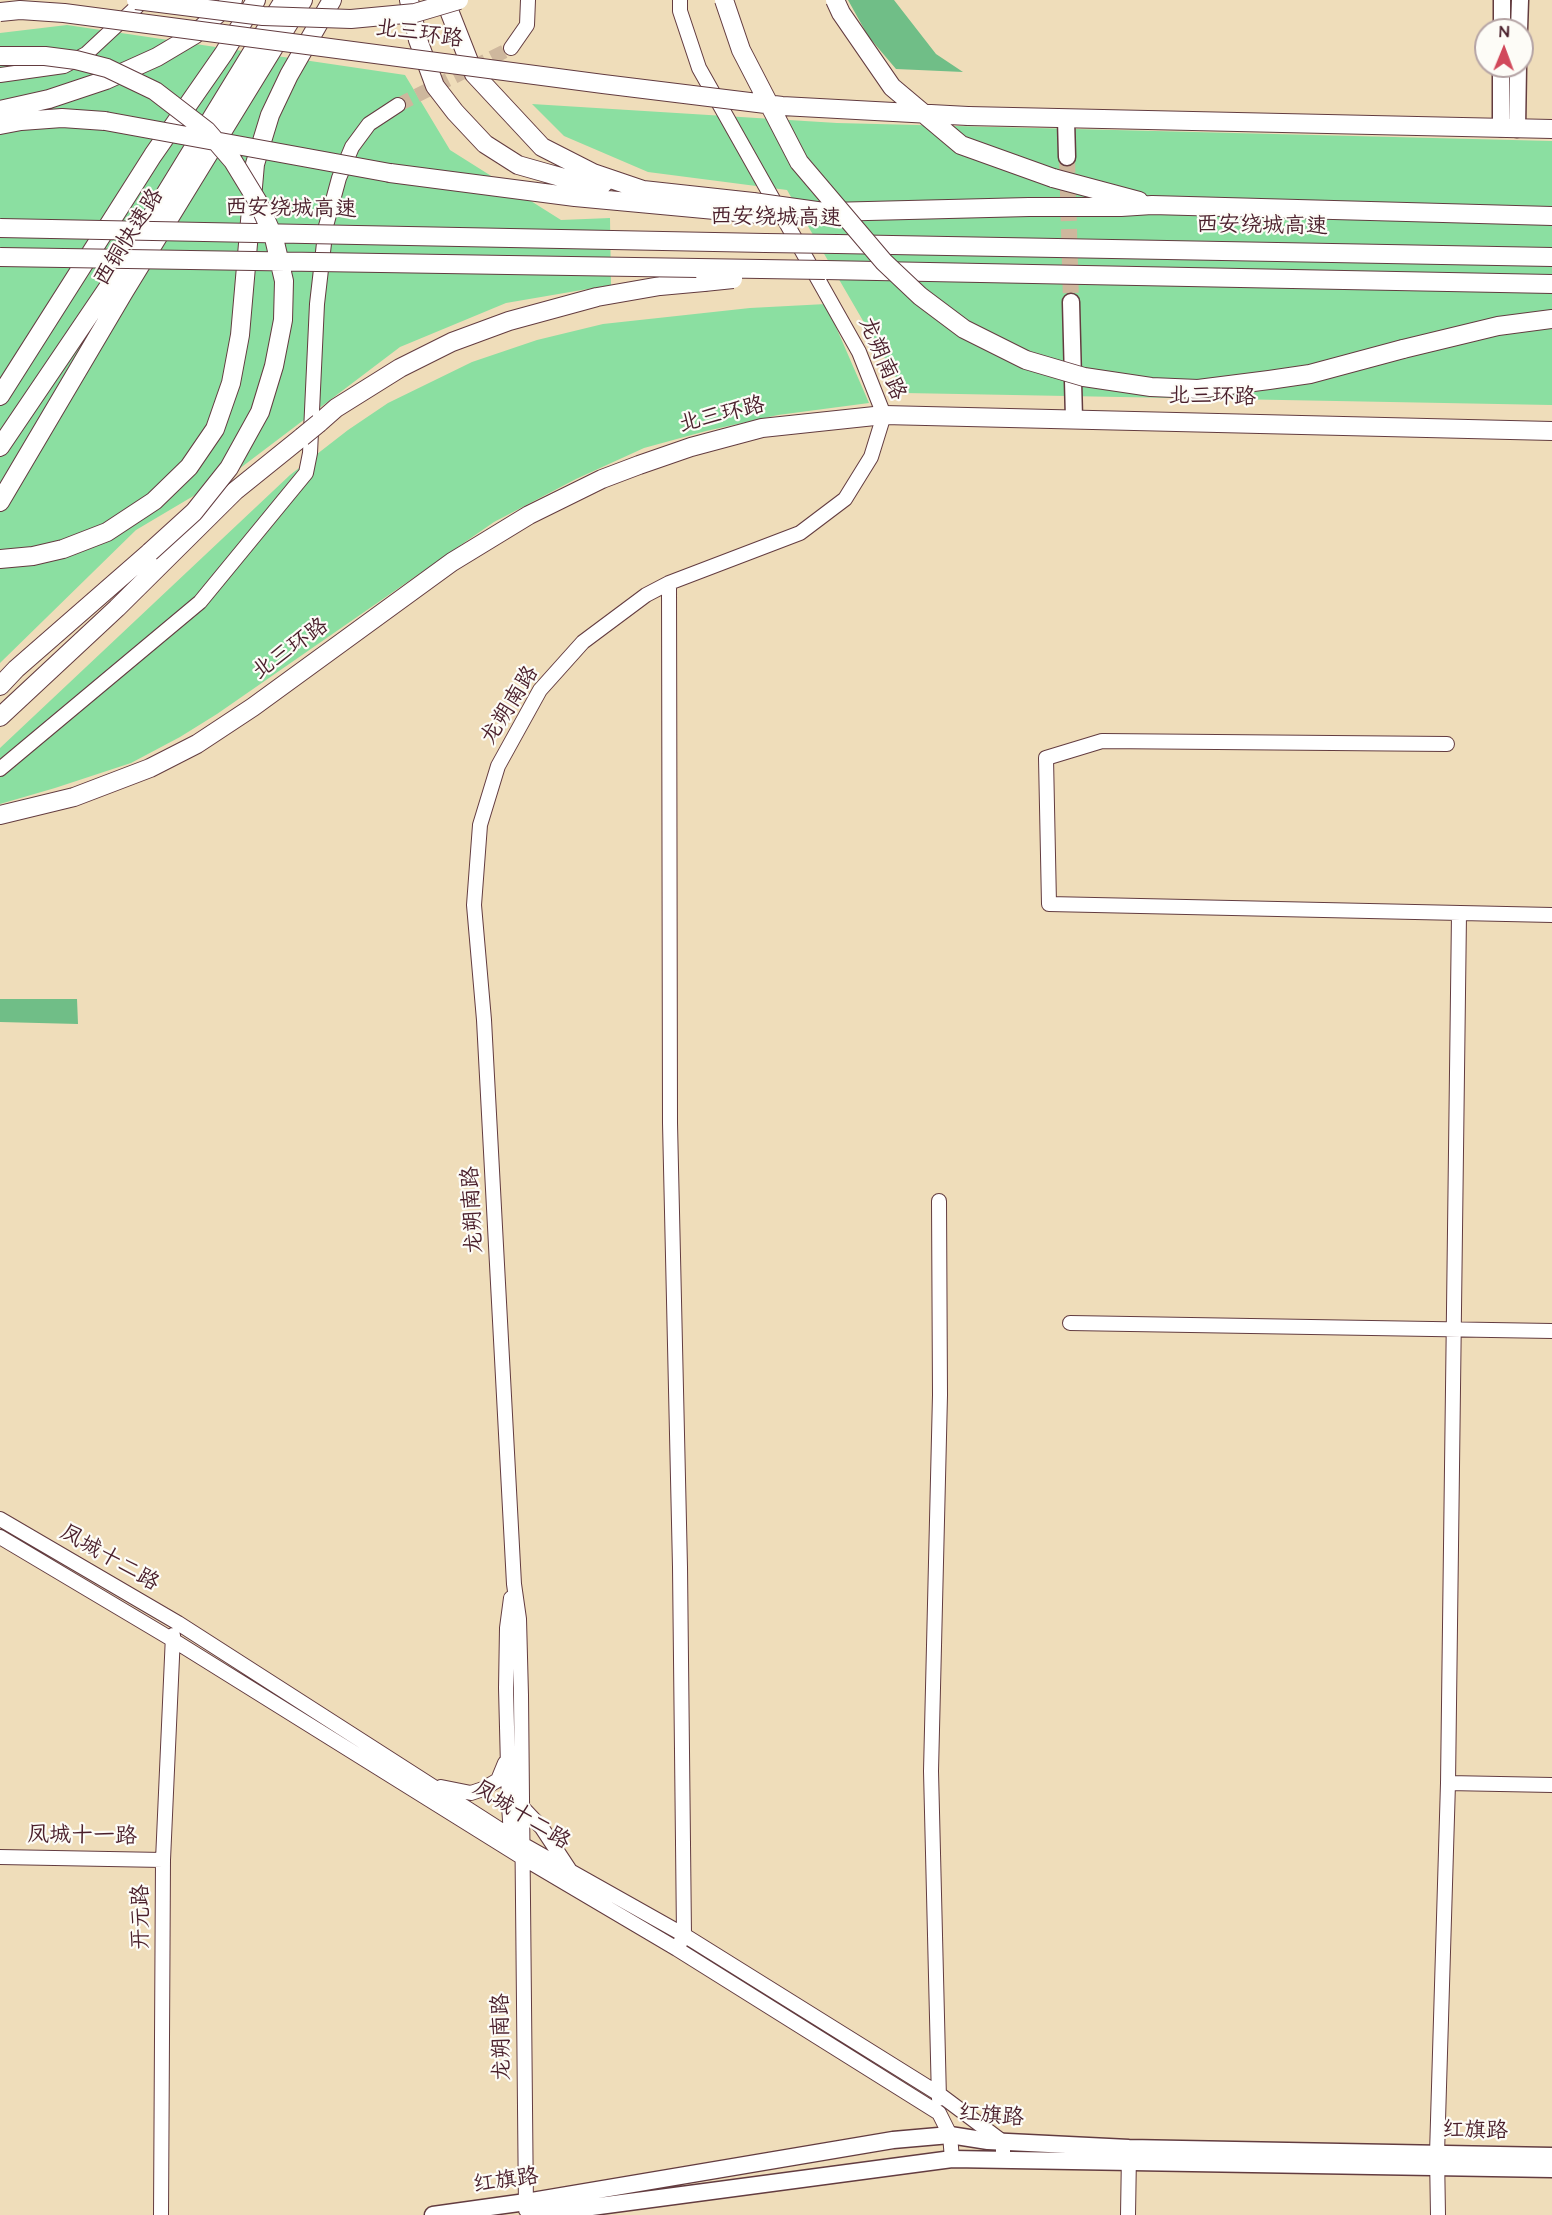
<!DOCTYPE html>
<html>
<head>
<meta charset="utf-8">
<style>
	body { margin:0 }
	#map { position:relative; width:1552px; height:2215px; overflow:hidden; background:#efddba; font-family:"Architects Daughter",sans-serif }
	canvas { display:block }
	.north { position:absolute; left:1474px; top:18px; width:60px; height:60px; box-sizing:border-box; background:#fdfcf7; border:2px solid #b5a4a5; border-radius:50%; rotate:1deg; font-size:16px; font-weight:700; line-height:24px; text-align:center; color:#4a1f2b }
	.north::after { content:''; display:block; margin:auto; width:21px; height:27px; background:#d1495b; clip-path:polygon(50% 0,100% 100%,50% 72%,0 100%) }
</style>
</head>
<body>
<div id="map">
<canvas width="1552" height="2215"></canvas>
<div class="north">N</div>
</div>
<script>
const context = document.querySelector('canvas').getContext('2d');
context.lineJoin = 'round';
function fillPath(path, color) { context.fillStyle = color; context.fill(path, 'evenodd'); }
const toPath = rows => new Path2D(rows.map(r => 'M' + r).join(''));
function strokePath(path, color, width, dash) { context.strokeStyle = color; context.lineWidth = width; context.lineCap = dash ? 'butt' : 'round'; context.setLineDash(dash || []); context.stroke(path); }
function label(font, color, halo, rows, align = 'center') {
  context.font = font + ' "Architects Daughter","LXGW WenKai TC",sans-serif'; context.lineWidth = 4.5; context.setLineDash([]); context.textBaseline = 'middle'; context.strokeStyle = halo; context.fillStyle = color; for (const [text, x, y, turn = 0] of rows) {
    context.save(); context.translate(x, y); context.rotate((+turn || 0) * Math.PI / 180); context.textAlign = isNaN(turn) ? turn : align; if (halo) context.strokeText(text, 0, 0); context.fillText(text, 0, 0); context.restore();
  }
}
const green = toPath([
	[67,25,405,75,450,150,561,220,610,218,611,285,506,303,400,347,239,469,136,530,0,663,0,33],
	[532,104,837,123,1552,141,1552,405,905,393,787,190,648,172,564,136],
	[826,304,869,403,778,415,706,431,644,448,576,479,494,522,217,714,180,737,131,763,55,788,0,804,0,748,290,475,348,430,388,403,472,362,537,340,603,324,750,308]
]);
const forest = toPath([
	[848,0,894,0,936,54,963,72,896,69,868,36],
	[0,999,77,999,78,1024,0,1022]
]);
const minorTunnel = toPath([
	[398,105,511,48]
]);
const majorTunnel = toPath([
	[1067,157,1071,302]
]);
const minor = toPath([
	[511,48,527,25,528,0],
	[0,75,64,66,86,54,144,0],
	[669,583,670,1123,680,1567,684,1935,677,1949],
	[1447,744,1102,741,1046,758,1049,904,1552,915],
	[0,769,200,602,306,473,310,453,317,304,326,226,339,178,352,147,369,124,398,105],
	[939,1201,940,1395,931,1771,939,2099],
	[1070,1323,1552,1331],
	[0,1519,178,1623,524,1845,684,1935,939,2094,1003,2142,1003,2160],
	[0,1537,173,1640,523,1858,677,1949,939,2113,950,2135,952,2159],
	[511,1598,507,1628,506,1688,509,1806,511,1835,513,1839],
	[1448,1783,1552,1785],
	[441,1787,471,1793,483,1789,498,1780,505,1763],
	[523,1808,542,1828,569,1869],
	[0,1857,163,1860],
	[526,2210,521,1695,519,1619,514,1584,484,1020,474,905,480,825,498,766,540,690,583,642,646,595,669,583,800,533,845,499,871,457,884,415,859,352,699,68,680,11,680,0],
	[161,2215,163,1860,173,1635],
	[1128,2215,1129,2154],
	[1438,2215,1437,2154,1448,1783,1459,914]
]);
const major = toPath([
	[1502,30,1502,0],
	[1519,30,1520,0],
	[1066,119,1067,157],
	[1501,128,1501,66],
	[1517,129,1518,66],
	[1071,302,1074,419],
	[433,2215,526,2202,893,2140,950,2135,988,2141,1129,2148,1552,2156],
	[532,2215,952,2159,1552,2169]
]);
const highway = toPath([
	[409,0,418,40,435,86,455,112,485,144,518,165,564,178,603,184],
	[448,0,450,13,474,74,542,147,593,173,643,190,753,202],
	[0,110,49,99,106,80,157,57,194,35,233,0],
	[968,116,1552,129],
	[0,125,21,121,62,118,105,121],
	[390,173,575,197,758,214],
	[1053,178,1139,201],
	[828,212,1029,207,1121,207,1152,205,1552,216],
	[612,240,765,243],
	[837,244,1552,257],
	[825,270,1552,284],
	[1403,349,1498,326,1552,319],
	[0,396,153,155,224,53,256,0],
	[319,423,336,408,400,368,452,342,509,321,597,297,660,286,704,282],
	[0,447,109,286,284,0],
	[0,502,124,292,303,0],
	[0,559,33,556,63,549,107,532,154,501,189,467,215,429,231,383,240,335,255,164,270,115,289,75,332,0],
	[0,686,16,669,150,552],
	[0,717,117,608,235,491,302,437],
	[0,815,74,797,150,768,197,744,253,707,452,562,529,515,602,479,639,465,691,447,762,428,884,415,1552,431]
]);
const highwayBridge = toPath([
	[136,0,263,16,351,19,415,13,459,0],
	[724,0,741,50,799,162,884,262,920,296,964,329,1026,360,1084,377,1151,387,1198,389,1269,380,1310,374,1403,349],
	[835,0,841,13,892,87,961,145,1053,178],
	[0,12,20,10,64,13,603,84,782,106,968,116],
	[0,56,45,56,76,60,107,68,155,91,207,131,233,161,258,202,274,238,284,281,283,320,274,366,260,412,229,468,194,512,150,552],
	[105,121,390,173],
	[753,202,824,212],
	[0,228,612,240],
	[765,243,837,244],
	[0,257,825,270],
	[704,282,733,279],
	[302,437,319,423]
]);
const streetNames = [
	["北三环路",419,35,8],
	["西安绕城高速",291,210,1],
	["西安绕城高速",776,219,1],
	["西安绕城高速",1262,227,1],
	["西铜快速路",130,238,-58],
	["龙朔南路",881,359,67],
	["北三环路",1212,398,1],
	["北三环路",722,416,-14],
	["北三环路",291,650,-36],
	["龙朔南路",511,706,-58],
	["龙朔南路",474,1210,-93],
	["凤城十二路",109,1559,30],
	["凤城十二路",521,1816,32],
	["凤城十一路",82,1837,1],
	["开元路",142,1917,-90],
	["龙朔南路",503,2037,-91],
	["红旗路",991,2117,5],
	["红旗路",1475,2132,1],
	["红旗路",506,2182,-8]
];
fillPath(green, '#8bdfa1');
fillPath(forest, '#70be87');
strokePath(minorTunnel, '#ceb79d', 14, [14, 7]);
strokePath(majorTunnel, '#ceb79d', 16, [16, 8]);
strokePath(minor, '#633c40', 16);
strokePath(major, '#633c40', 19);
strokePath(highway, '#633c40', 20);
strokePath(minor, '#fff', 14);
strokePath(major, '#fff', 16);
strokePath(highway, '#fff', 18);
strokePath(highwayBridge, '#633c40', 20, []);
strokePath(highwayBridge, '#fff', 18);
label('22px', '#4a1f2b', '#fdfcf7', streetNames);
</script>
</body>
</html>
